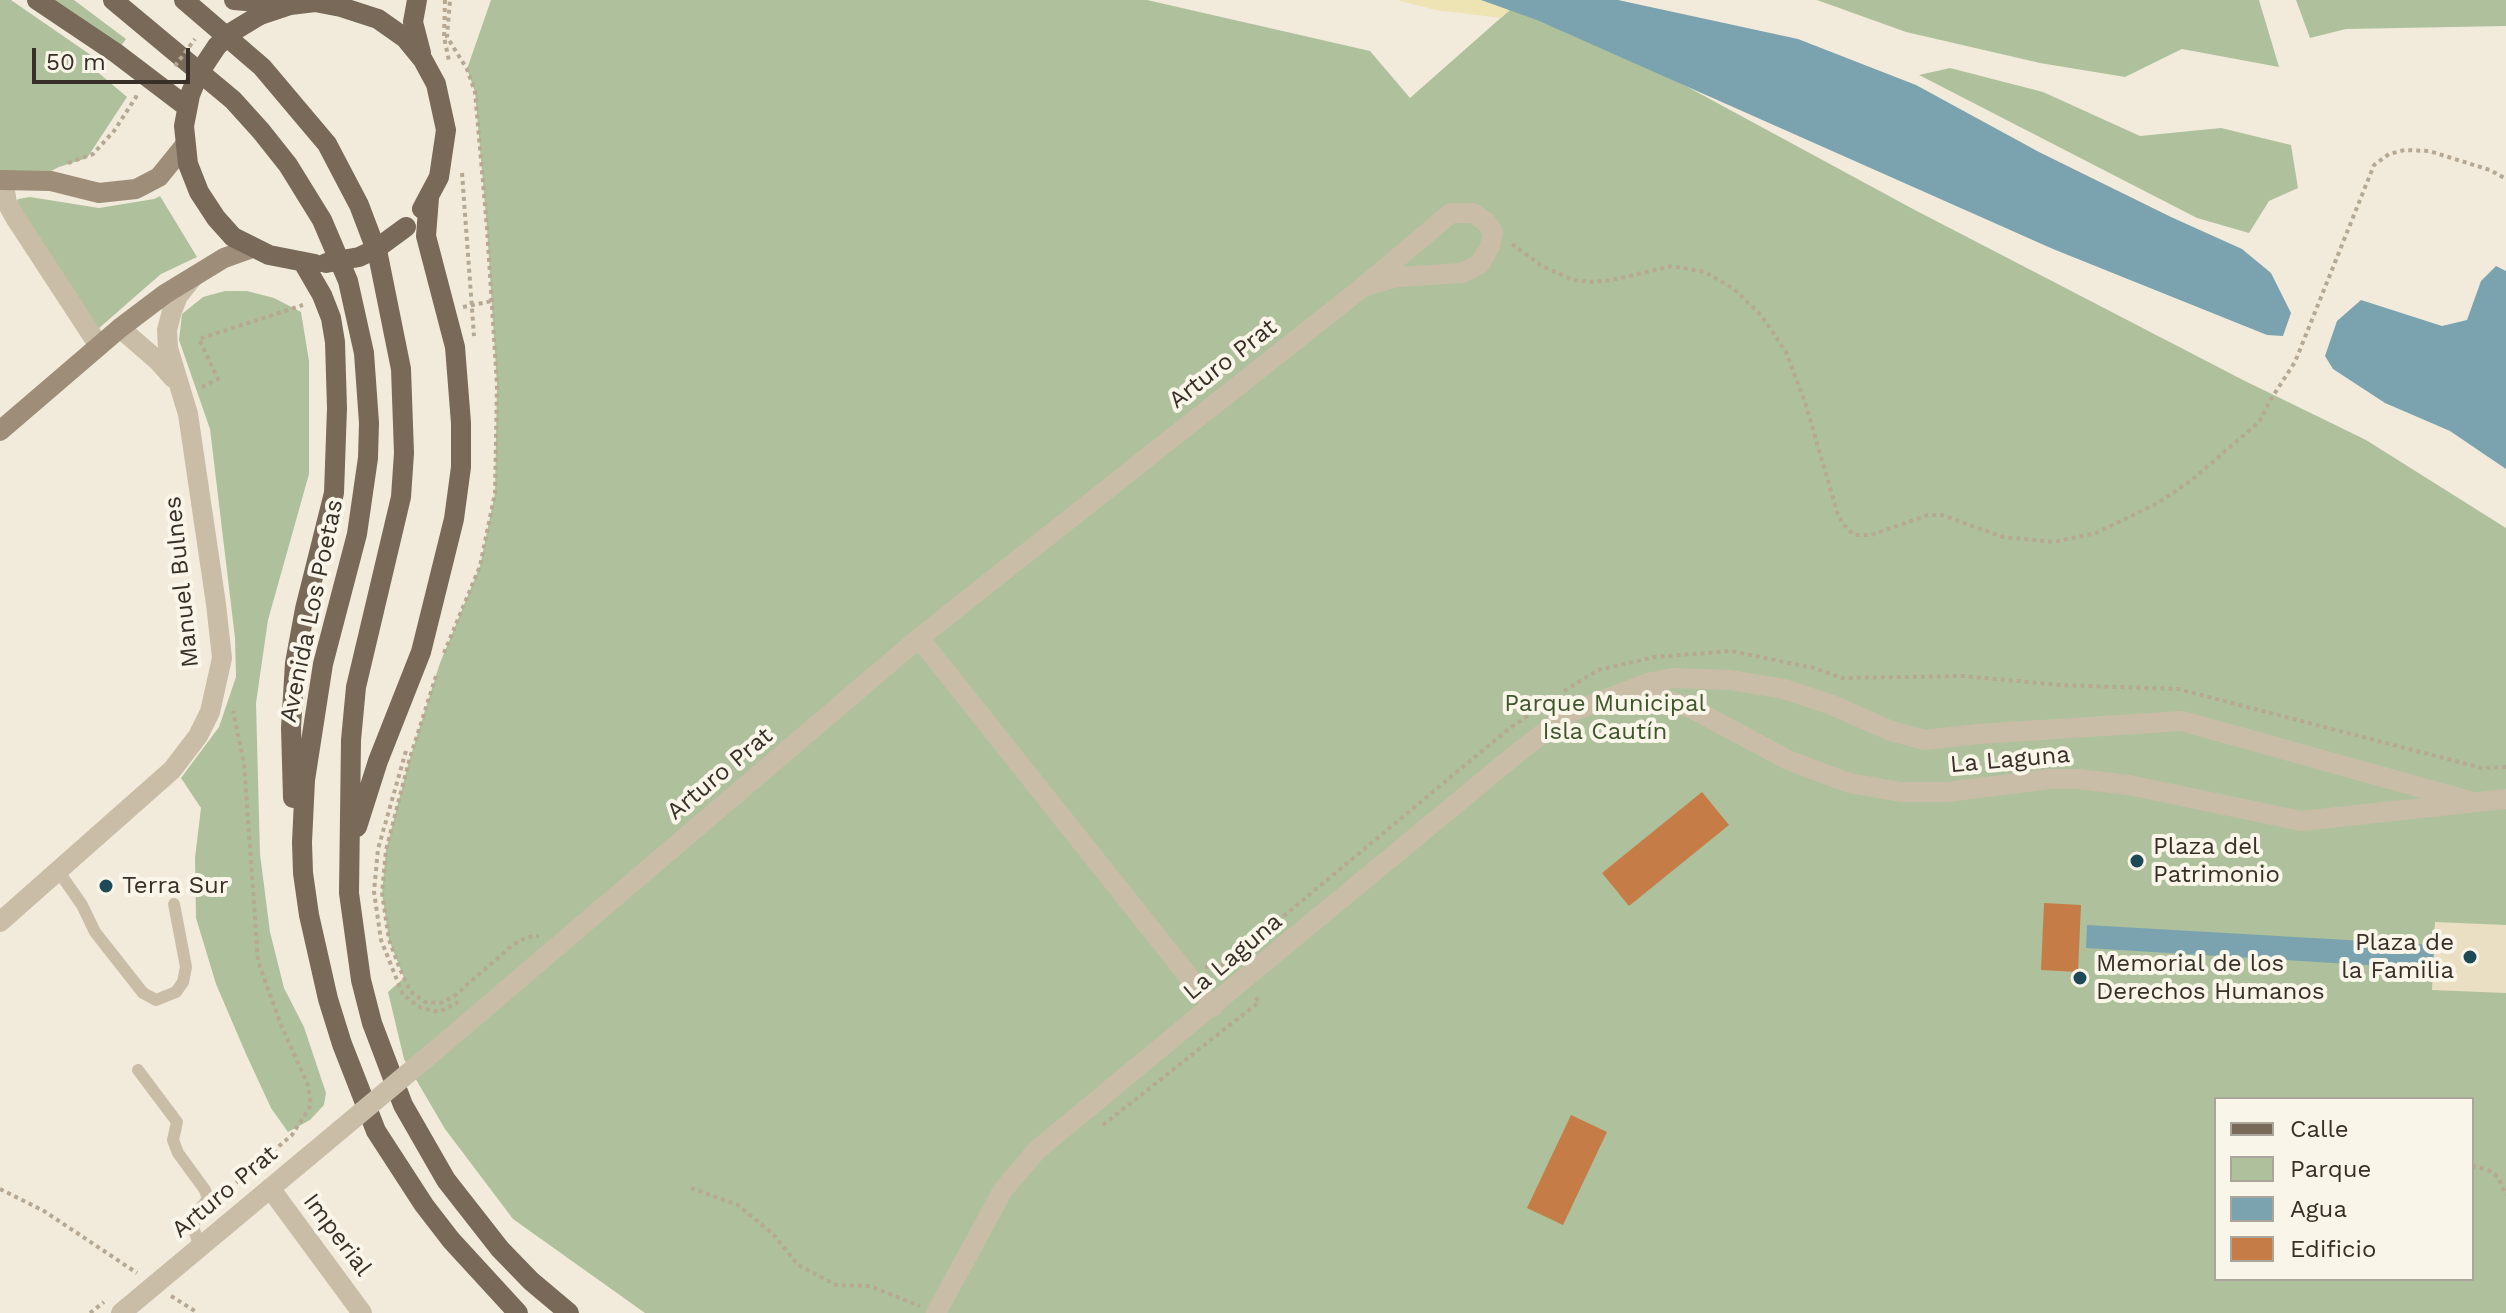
<!DOCTYPE html>
<html>
<head>
<meta charset="utf-8">
<style>
	body { margin:0 }
	#map { position:relative; width:2506px; height:1313px; overflow:hidden; background:#f2ebdc; font-family:"Work Sans",sans-serif }
	canvas { display:block }
	.legend { position:absolute; left:2214px; top:1097px; width:260px; height:184px; box-sizing:border-box; background:#f9f5e8; border:2px solid #aba69b; margin:0; padding:10px 14px; list-style:none; font-size:24px; color:#372f28 }
	.legend li { display:flex; align-items:center; gap:16px; height:40px }
	.legend b { width:40px; border:2px solid #aba69b }
	.scale { position:absolute; left:32px; top:48px; width:158px; height:36px; box-sizing:border-box; border:4px solid #372f28; border-top:0; padding-left:10px; font-size:24px; line-height:28px; white-space:nowrap; color:#372f28; -webkit-text-stroke:6px #f9f5e8; paint-order:stroke }
</style>
</head>
<body>
<div id="map">
<canvas width="2506" height="1313"></canvas>
<ul class="legend">
<li><b style="height:10px;background:#786959"></b>Calle</li>
<li><b style="height:22px;background:#aec19c"></b>Parque</li>
<li><b style="height:22px;background:#7ba3af"></b>Agua</li>
<li><b style="height:22px;background:#c57c47"></b>Edificio</li>
</ul>
<div class="scale">50 m</div>
</div>
<script>
const context = document.querySelector('canvas').getContext('2d');
context.lineJoin = 'round';
function fillPath(path, color) { context.fillStyle = color; context.fill(path, 'evenodd'); }
const toPath = rows => new Path2D(rows.map(r => 'M' + r).join(''));
function strokePath(path, color, width, dash) { context.strokeStyle = color; context.lineWidth = width; context.lineCap = dash ? 'butt' : 'round'; context.setLineDash(dash || []); context.stroke(path); }
function label(font, color, halo, rows, align = 'center') {
  context.font = font + ' "Work Sans",sans-serif'; context.lineWidth = 8; context.setLineDash([]); context.textBaseline = 'middle'; context.strokeStyle = halo; context.fillStyle = color; for (const [text, x, y, turn = 0] of rows) {
    context.save(); context.translate(x, y); context.rotate((+turn || 0) * Math.PI / 180); context.textAlign = isNaN(turn) ? turn : align; if (halo) context.strokeText(text, 0, 0); context.fillText(text, 0, 0); context.restore();
  }
}
const green = toPath([
	[0,0,11,0,98,60,94,69,127,97,87,158,59,167,43,175,0,181],
	[52,0,74,0,126,39,121,46],
	[491,0,1147,0,1370,51,1410,98,1521,0,1527,0,1913,209,2243,380,2366,440,2506,528,2506,1313,645,1313,513,1219,445,1129,404,1059,388,992,404,978,389,940,382,893,386,850,409,761,440,663,480,566,495,493,497,385,487,228,475,92,467,69],
	[2216,1099,2472,1099,2472,1279,2216,1279],
	[1817,0,2259,0,2279,67,2182,49,2125,77,2040,63,1906,32],
	[2296,0,2506,0,2506,26,2346,29,2310,38],
	[1950,68,2043,92,2140,136,2221,128,2291,145,2298,188,2269,201,2249,233,2197,218,1919,75],
	[160,196,197,257,161,274,98,329,15,206,18,199,30,197,99,208,154,199],
	[225,291,247,291,274,298,301,312,309,361,309,474,268,620,256,703,260,854,270,932,284,988,304,1027,326,1093,324,1105,310,1120,288,1132,271,1108,246,1054,216,984,196,918,195,858,201,808,181,778,219,727,236,677,235,638,210,429,179,340,182,314,203,297]
]);
const sand = toPath([
	[1397,0,1481,0,1510,10,1501,18,1436,10]
]);
const plaza = toPath([
	[2435,922,2506,925,2506,993,2432,990]
]);
const water = toPath([
	[1481,0,1618,0,1798,39,1916,85,2039,152,2171,217,2242,249,2271,273,2291,313,2283,336,2267,335,2053,249,1537,20],
	[2496,266,2506,271,2506,469,2450,431,2385,403,2333,369,2325,356,2337,321,2361,300,2442,326,2467,320,2481,281],
	[2087,925,2434,945,2433,969,2086,948]
]);
const building = toPath([
	[1702,792,1729,825,1629,906,1602,873],
	[2044,903,2081,905,2078,972,2041,970],
	[1571,1115,1607,1132,1563,1225,1527,1208]
]);
const path = toPath([
	[445,0,444,37,449,61],
	[68,163,93,154,114,131,136,97,137,92],
	[462,173,474,336],
	[1512,244,1542,266,1573,280,1592,282,1612,280,1672,266,1705,272,1734,289,1761,315,1786,352,1805,402,1838,515,1843,524,1854,535,1871,535,1928,515,1942,515,2003,537,2054,542,2096,533,2158,503,2193,479,2259,422,2271,399,2295,362,2374,165,2389,154,2405,150,2429,151,2490,170,2506,179],
	[463,307,492,301],
	[202,387,218,379,199,339,303,305],
	[444,653,480,566,495,493,497,385,487,228,475,92,467,69,447,37,450,0],
	[436,676,409,761,386,850,382,893,389,940,400,969,410,991,425,1002,441,1003,453,997,514,944,527,937,539,936],
	[1564,691,1598,670,1655,657,1731,651,1814,668,1842,678,1964,676,2059,685,2178,689,2482,768,2506,767],
	[406,751,378,849,374,892,381,940,403,995,421,1008,439,1012,458,1002],
	[1205,967,1226,964,1506,731,1553,698],
	[1103,1125,1259,1002,1254,995],
	[2472,1166,2488,1170,2498,1177,2506,1195],
	[691,1188,738,1205,773,1234,798,1265,836,1285,870,1286,920,1306],
	[0,1189,44,1211,137,1273],
	[224,1193,292,1135,311,1105,308,1085,281,1025,258,961,244,763,233,711],
	[171,1296,198,1313],
	[90,1313,104,1302]
]);
const lane = toPath([
	[59,872,82,905,95,932,143,993,156,1000,176,992,183,982,186,967,174,904],
	[138,1070,177,1122,173,1140,178,1153,205,1190,208,1199,198,1211,193,1227,200,1247]
]);
const street = toPath([
	[3,180,7,203,16,219,99,346],
	[120,328,158,361,173,378],
	[919,638,1213,1007],
	[1624,696,1659,697,1691,708,1788,760,1849,783,1901,792,1947,792,2050,779,2078,779,2129,785,2301,821,2506,799],
	[0,922,172,770,198,736,210,712,222,658,216,604,188,414,168,348,167,330,172,311,178,296,193,277],
	[437,1049,919,638,1363,287,1397,277,1462,273,1480,264,1490,246,1493,232,1486,222,1473,213,1451,213,1363,287],
	[270,1188,362,1313],
	[121,1313,309,1156],
	[936,1313,1003,1190,1037,1150,1521,750,1572,712,1648,683,1673,678,1730,680,1784,689,1832,705,1891,731,1925,740,1978,734,2182,721,2469,801]
]);
const secondary = toPath([
	[0,180,51,181,99,193,136,189,159,177,185,145],
	[0,431,120,328,165,294,224,258,252,248]
]);
const primary = toPath([
	[37,0,116,53,187,107],
	[113,0,233,100,261,131,288,165,322,220,348,281,364,353,369,423,368,458,357,534,323,664,305,780,302,842,303,873,309,915,328,999,342,1044,376,1131,424,1205,451,1240,518,1313],
	[184,0,262,67,327,144,359,205,378,255,401,369,404,453,401,497,356,687,351,740,349,893,361,980,372,1023,403,1105,446,1180,500,1249,531,1281,569,1313],
	[234,0,282,4],
	[417,0,413,22,421,53],
	[260,15,290,5,315,2,341,7,378,19,405,38,423,60,436,84,446,130,439,177,422,209],
	[199,73,190,95,184,126,188,164,199,192,216,218,233,237,269,255,315,264],
	[293,798,291,728,295,663,305,609,334,493,337,408,335,342,331,318,322,295,304,264],
	[357,827,378,761,421,652,454,519,461,467,461,423,455,347,426,236,429,198]
]);
const pathBridge = toPath([
	[175,66,195,39]
]);
const streetBridge = toPath([
	[309,1156,437,1049]
]);
const primaryBridge = toPath([
	[199,73,217,46,232,32,260,15],
	[326,263,359,257,376,249,406,227]
]);
const markers = [
	[2137,861,8,"#1e4a58"],
	[106,886,8,"#1e4a58"],
	[2470,957,8,"#1e4a58"],
	[2080,978,8,"#1e4a58"]
];
const streetNames = [
	["Arturo Prat",1223,364,-38],
	["Manuel Bulnes",182,582,-96],
	["Avenida Los Poetas",312,611,-78],
	["La Laguna",2010,760,-5],
	["Arturo Prat",720,774,-40],
	["La Laguna",1233,957,-40],
	["Arturo Prat",225,1192,-40],
	["Imperial",337,1235,53]
];
const parkNames = [
	["Parque Municipal",1605,704],
	["Isla Cautín",1605,732]
];
const poiNames = [
	["Plaza del",2153,847],
	["Patrimonio",2153,875],
	["Terra Sur",122,886],
	["Plaza de",2454,943,"right"],
	["la Familia",2454,971,"right"],
	["Memorial de los",2096,964],
	["Derechos Humanos",2096,992]
];
fillPath(green, '#aec19c');
fillPath(sand, '#ede3b3');
fillPath(plaza, '#eadfc3');
fillPath(water, '#7ba3af');
fillPath(building, '#c57c47');
strokePath(path, '#b6a892', 4, [4, 4]);
strokePath(lane, '#cabda8', 12);
strokePath(street, '#cabda8', 20);
strokePath(secondary, '#9e8d79', 20);
strokePath(primary, '#786959', 20);
strokePath(pathBridge, '#b6a892', 4, [4, 4]);
strokePath(streetBridge, '#cabda8', 20);
strokePath(primaryBridge, '#786959', 20);
for (const [x, y, r, color] of markers) { const dot = new Path2D(); dot.arc(x, y, r, 0, 2 * Math.PI); context.fillStyle = color; context.fill(dot); strokePath(dot, '#f9f5e8', 3); }
label('24px', '#372f28', '#f9f5e8', streetNames);
label('24px', '#3f552c', '#f9f5e8', parkNames);
label('24px', '#372f28', '#f9f5e8', poiNames, 'left');
</script>
</body>
</html>
